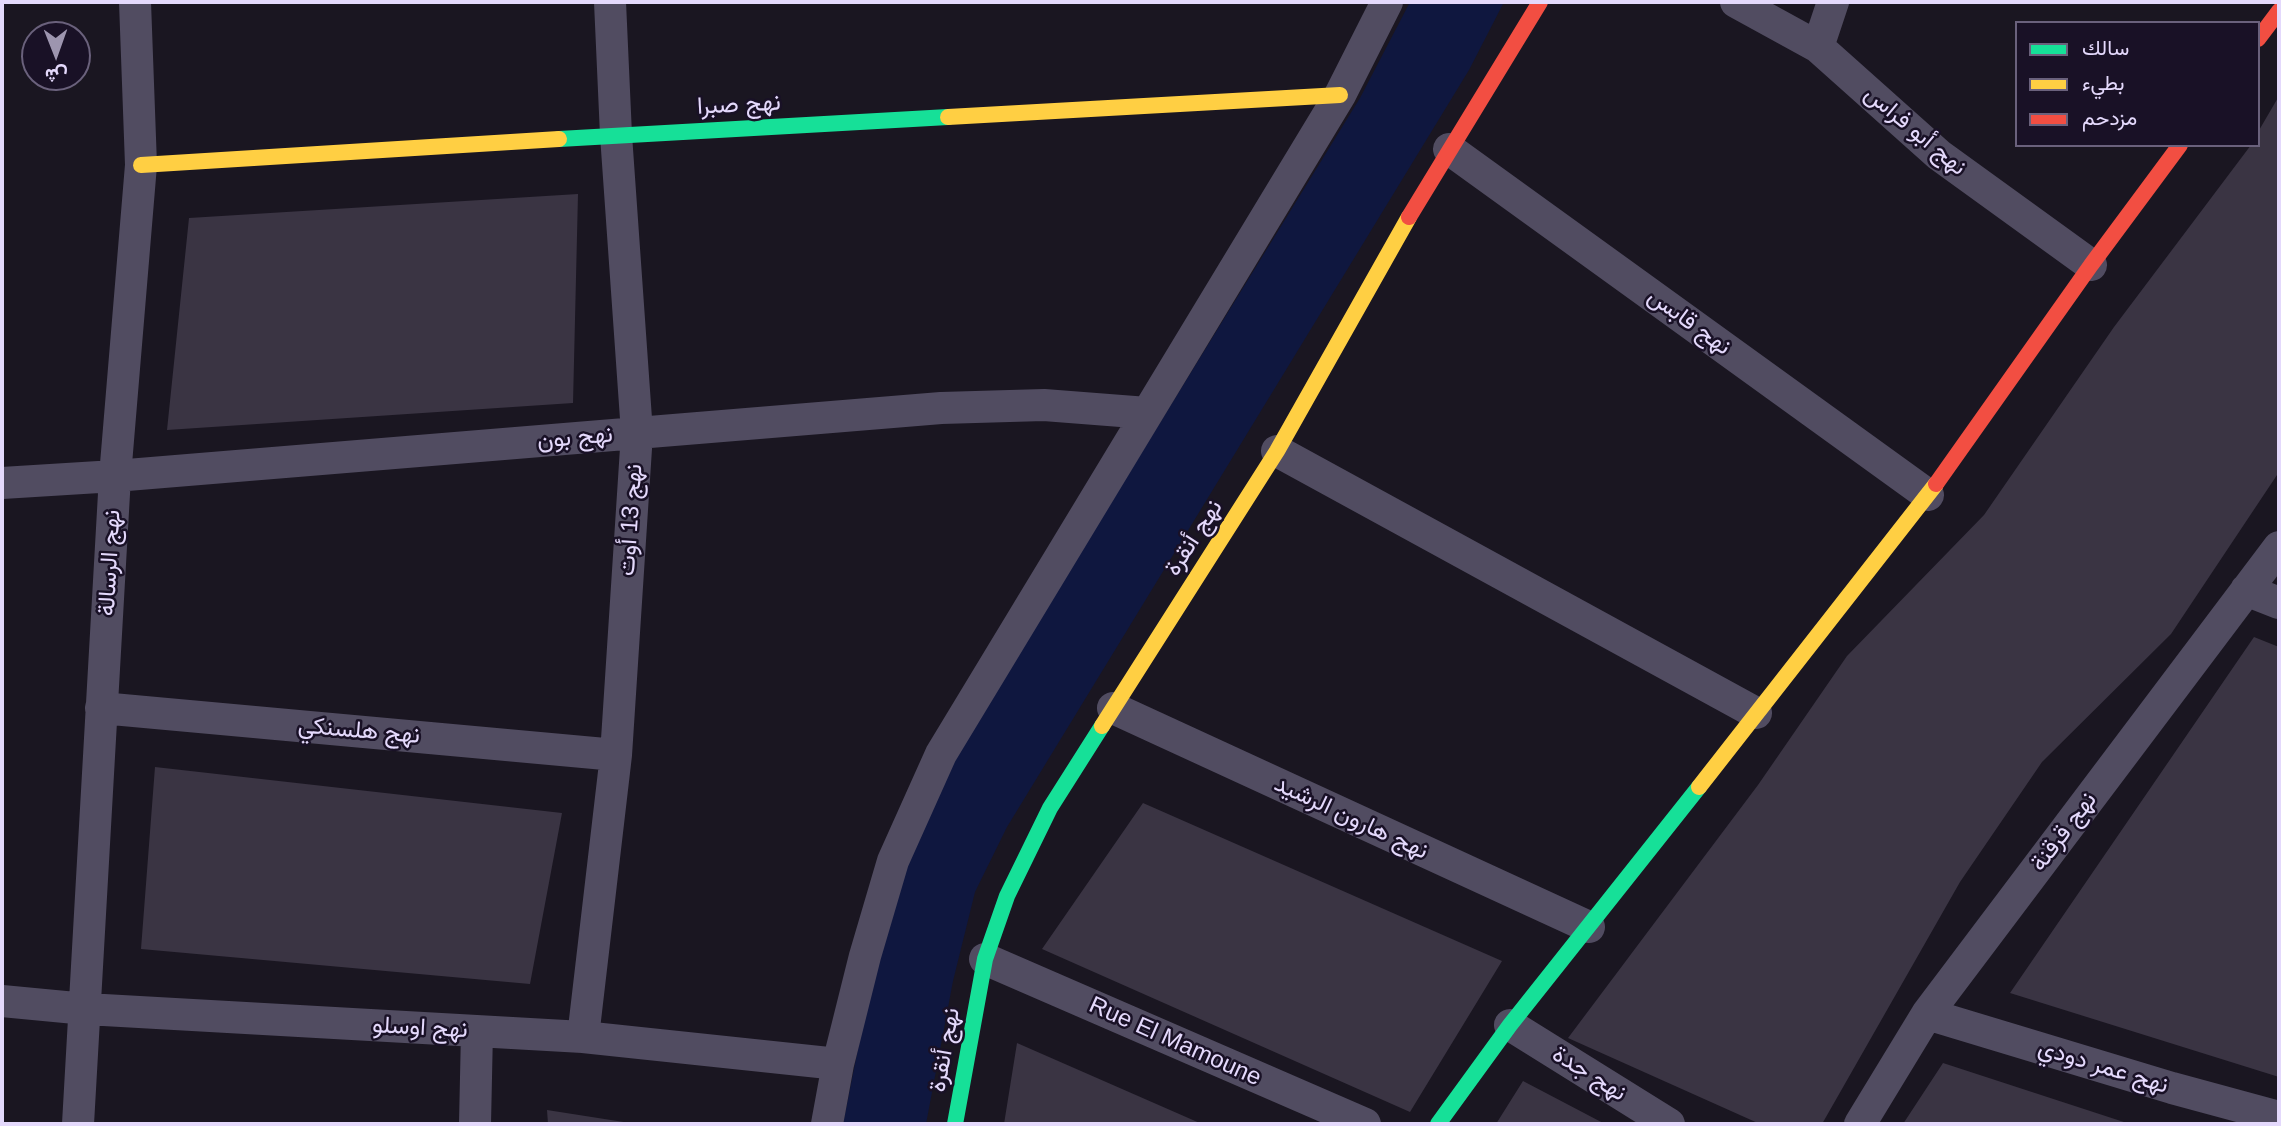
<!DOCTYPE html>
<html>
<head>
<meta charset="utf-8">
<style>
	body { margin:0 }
	#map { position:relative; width:2281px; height:1126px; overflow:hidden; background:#1a1621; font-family:Arial,Vazirmatn,sans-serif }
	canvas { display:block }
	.frame { position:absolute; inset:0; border:4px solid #e4d9fc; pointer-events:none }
	.legend { position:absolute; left:2015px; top:21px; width:245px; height:126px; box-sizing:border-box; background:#191126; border:2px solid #6a617c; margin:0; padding:9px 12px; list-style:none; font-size:21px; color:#e4d9fc }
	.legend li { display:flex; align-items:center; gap:14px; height:35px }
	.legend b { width:35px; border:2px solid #6a617c }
	.north { position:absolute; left:21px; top:21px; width:70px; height:70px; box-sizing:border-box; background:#191126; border:2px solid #6a617c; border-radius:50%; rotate:179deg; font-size:19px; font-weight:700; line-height:28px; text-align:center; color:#e4d9fc }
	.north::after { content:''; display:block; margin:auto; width:24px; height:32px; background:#9d95af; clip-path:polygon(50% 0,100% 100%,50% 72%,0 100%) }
</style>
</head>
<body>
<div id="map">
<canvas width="2281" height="1126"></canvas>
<div class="frame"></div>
<ul class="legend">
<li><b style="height:9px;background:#16e098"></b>سالك</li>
<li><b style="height:9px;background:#ffcf43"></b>بطيء</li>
<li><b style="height:9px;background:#f24e42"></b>مزدحم</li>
</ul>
<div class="north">ش</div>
</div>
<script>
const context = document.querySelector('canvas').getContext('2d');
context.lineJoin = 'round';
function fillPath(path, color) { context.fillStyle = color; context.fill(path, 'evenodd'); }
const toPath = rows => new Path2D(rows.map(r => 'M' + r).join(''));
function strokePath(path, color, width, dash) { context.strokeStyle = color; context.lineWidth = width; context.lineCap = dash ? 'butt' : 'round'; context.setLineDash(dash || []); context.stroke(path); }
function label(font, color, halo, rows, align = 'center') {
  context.font = font + ' Arial,Vazirmatn,sans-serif'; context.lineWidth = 5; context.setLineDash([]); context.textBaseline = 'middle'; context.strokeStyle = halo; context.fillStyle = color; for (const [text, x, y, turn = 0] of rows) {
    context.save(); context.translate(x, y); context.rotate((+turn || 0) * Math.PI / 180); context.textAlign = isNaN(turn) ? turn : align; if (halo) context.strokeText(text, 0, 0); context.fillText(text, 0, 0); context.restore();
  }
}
const water = toPath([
	[1410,2,1504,2,1469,70,1007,827,975,892,953,981,926,1124,843,1124,874,968,928,799,1360,98]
]);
const building = toPath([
	[2279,96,2279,472,2171,634,2042,762,1960,882,1822,1124,1760,1124,1568,1038,1758,785,1847,656,1984,515,2114,327,2251,145,2258,145,2258,132],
	[578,194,573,403,167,430,189,218],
	[2254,637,2279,647,2279,1077,2010,993],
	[155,767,562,813,530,984,141,949],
	[1143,803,1502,961,1410,1112,1042,949],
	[1017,1043,1202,1124,1004,1124],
	[1943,1063,2130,1124,1903,1124],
	[1523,1081,1605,1124,1496,1124],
	[547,1110,630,1123,630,1124,548,1124]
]);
const street = toPath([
	[1736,2,1818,47,1939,155,2091,265],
	[1818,47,1833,2],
	[1449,149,1928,495],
	[1277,451,1756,713],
	[2,483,115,476,941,408,1044,405,1147,413],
	[2246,590,2279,603],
	[101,708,616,755],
	[1113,708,1589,927],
	[985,959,1365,1124],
	[2,1001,86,1009,583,1037,838,1064],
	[1927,1014,2172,1088,2279,1117],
	[1510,1025,1669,1124],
	[583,1037,616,755,637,433,616,135,610,2],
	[78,1124,115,476,141,165,135,2],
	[475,1124,477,1031],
	[827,1124,838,1064,865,956,893,861,941,754,1340,95,1387,2],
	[1860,1124,1927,1014,2279,547]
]);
const fast = toPath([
	[559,139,948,117],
	[955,1124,985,959,1007,896,1050,808,1102,726],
	[1438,1124,1510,1025,1699,787]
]);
const slow = toPath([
	[948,117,1340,95],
	[141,165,559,139],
	[1102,726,1277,451,1409,217],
	[1699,787,1936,484]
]);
const jam = toPath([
	[2258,39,2279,11],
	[1409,217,1540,2],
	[1936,484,2091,265,2180,145]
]);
const streetNames = [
	["نهج صبرا",739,105,-3],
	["نهج أبو فراس",1915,131,40],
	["نهج قابس",1689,322,36],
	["نهج بون",575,438,-5],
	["نهج 13 أوت",631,520,-86],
	["نهج أنقرة",1194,538,-57],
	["نهج الرسالة",110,563,-87],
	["نهج هلسنكي",359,731,5],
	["نهج هارون الرشيد",1351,818,25],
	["نهج قرقنة",2064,832,-53],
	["نهج اوسلو",420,1028,3],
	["Rue El Mamoune",1175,1042,24],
	["نهج أنقرة",945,1050,-80],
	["نهج عمر دودي",2103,1067,17],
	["نهج جدة",1589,1074,32]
];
fillPath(water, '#0f173f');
fillPath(building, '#3a3443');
strokePath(street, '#514c61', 32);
strokePath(fast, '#16e098', 16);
strokePath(slow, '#ffcf43', 16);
strokePath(jam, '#f24e42', 16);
label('24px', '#e4d9fc', '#191126', streetNames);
</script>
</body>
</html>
